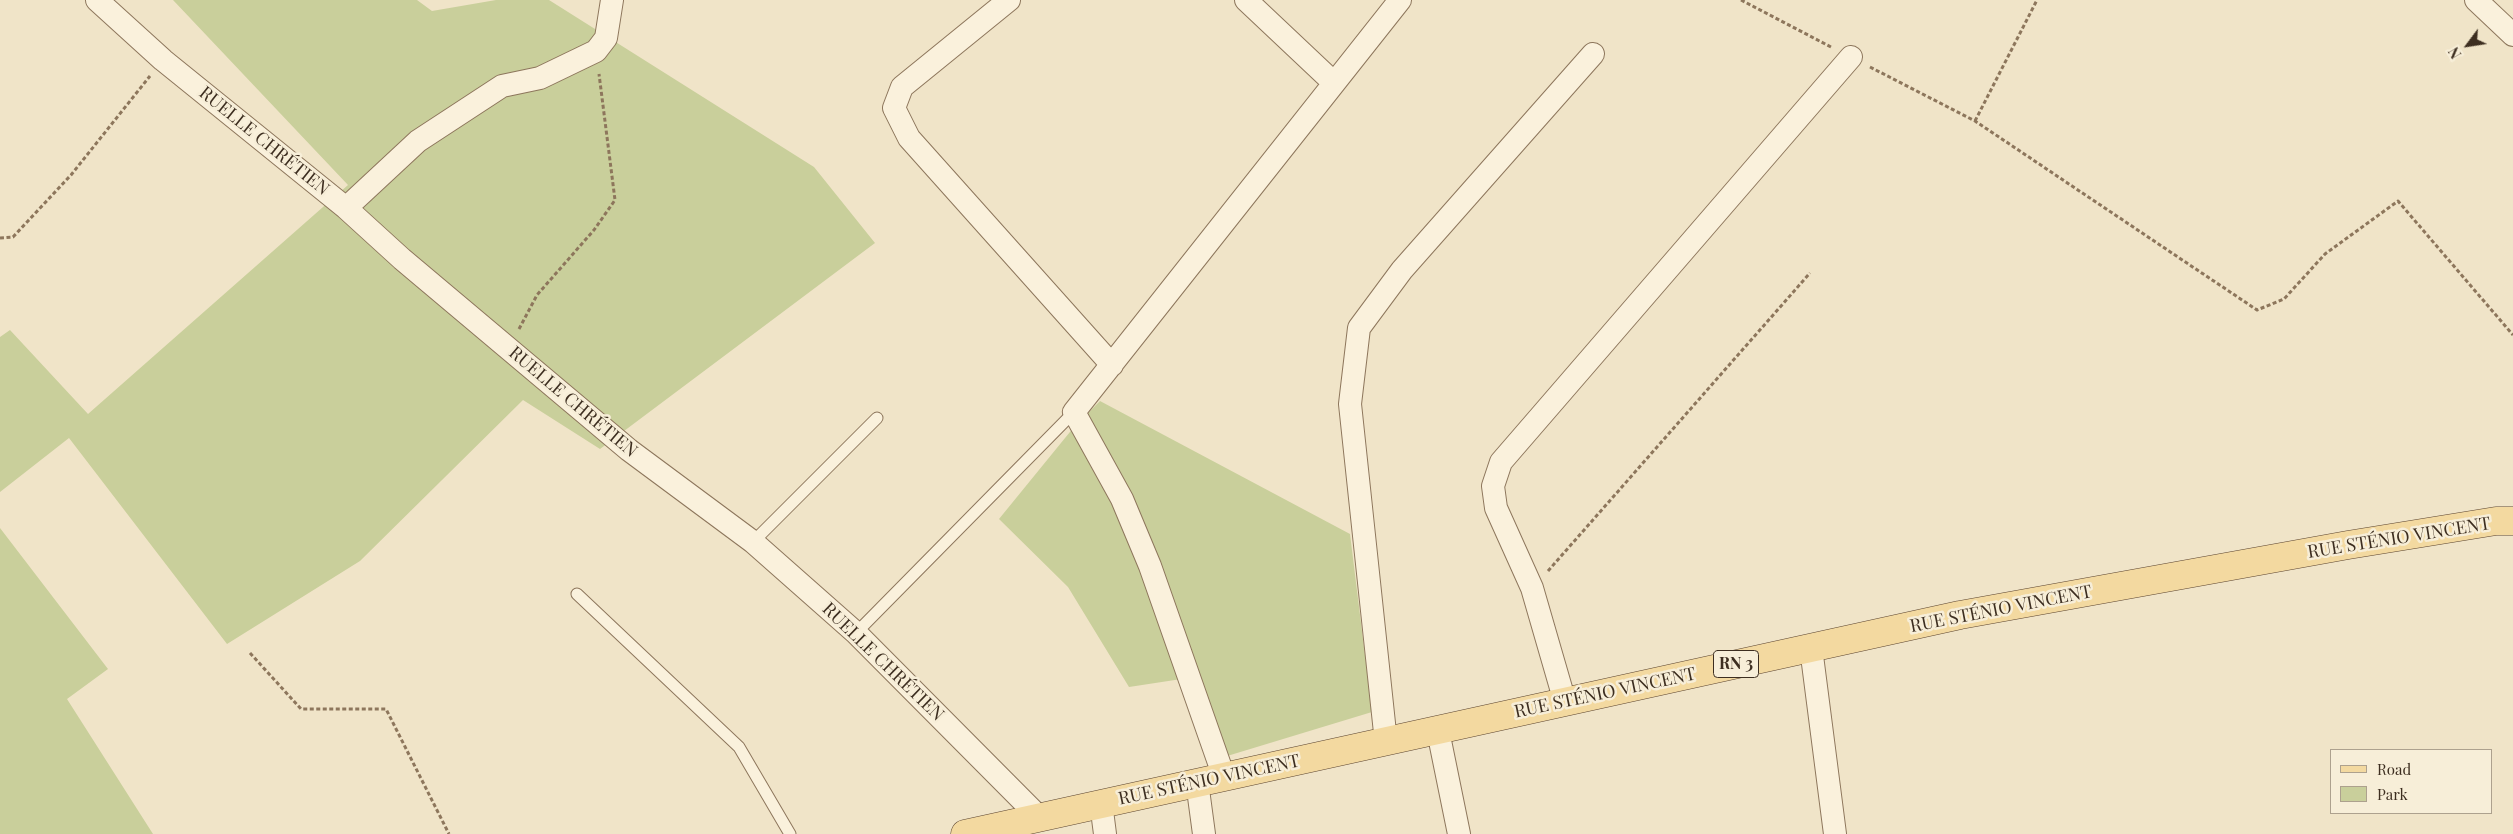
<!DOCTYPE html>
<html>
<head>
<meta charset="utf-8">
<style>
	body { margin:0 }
	#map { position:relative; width:2513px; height:834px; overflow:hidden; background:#f0e4c8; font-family:"Playfair Display",serif }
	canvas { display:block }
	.legend { position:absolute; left:2330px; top:749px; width:162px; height:65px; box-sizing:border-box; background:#f7eed8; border:1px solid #ada18e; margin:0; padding:6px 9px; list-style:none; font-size:15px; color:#3d2e20 }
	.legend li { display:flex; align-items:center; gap:10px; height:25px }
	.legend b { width:25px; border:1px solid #ada18e }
	.north { position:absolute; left:2443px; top:20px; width:50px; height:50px; -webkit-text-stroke:4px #f7eed8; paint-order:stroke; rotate:239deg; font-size:14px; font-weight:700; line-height:20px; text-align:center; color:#3d2e20 }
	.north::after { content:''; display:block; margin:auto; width:18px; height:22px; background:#3d2e20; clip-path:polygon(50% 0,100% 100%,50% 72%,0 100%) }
</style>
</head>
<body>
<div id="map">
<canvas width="2513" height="834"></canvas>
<ul class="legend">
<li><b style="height:6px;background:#f3d9a0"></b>Road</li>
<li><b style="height:14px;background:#c9cf9b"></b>Park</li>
</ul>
<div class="north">N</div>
</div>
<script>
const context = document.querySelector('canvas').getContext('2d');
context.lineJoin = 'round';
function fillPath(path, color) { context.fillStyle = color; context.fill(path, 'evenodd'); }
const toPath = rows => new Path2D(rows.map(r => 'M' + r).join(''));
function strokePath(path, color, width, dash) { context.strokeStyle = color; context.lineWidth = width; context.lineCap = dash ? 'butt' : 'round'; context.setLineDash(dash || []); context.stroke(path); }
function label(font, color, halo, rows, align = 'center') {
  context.font = font + ' "Playfair Display",serif'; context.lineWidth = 5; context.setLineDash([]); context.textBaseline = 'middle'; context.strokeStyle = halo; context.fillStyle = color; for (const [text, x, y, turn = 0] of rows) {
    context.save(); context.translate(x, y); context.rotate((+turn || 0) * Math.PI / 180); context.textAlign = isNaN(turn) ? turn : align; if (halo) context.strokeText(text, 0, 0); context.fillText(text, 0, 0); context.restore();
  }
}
const green = toPath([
	[173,0,417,0,432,11,496,0,549,0,814,167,875,243,600,449,523,400,360,561,227,644,69,438,0,492,0,337,10,330,88,414,348,185],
	[1100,401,1350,534,1372,712,1214,760,1188,678,1129,687,1068,587,999,519,1074,427],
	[0,528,108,669,67,699,153,834,0,834]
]);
const path = toPath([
	[1741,0,1831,47],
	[1870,67,1975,121,2257,310,2284,299,2325,254,2398,201,2513,335],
	[1975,121,2037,0],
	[0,238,13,237,71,175,150,76],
	[519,329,537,295,594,230,615,200,599,74],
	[1548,571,1810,273],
	[250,653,301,709,386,709,449,834]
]);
const lane = toPath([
	[753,542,877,418],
	[577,594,739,747,790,834],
	[856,633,1074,412]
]);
const street = toPath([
	[97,0,163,60,346,208,402,259,629,450,753,542,856,633,1038,816],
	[1009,0,902,87,894,108,909,138,1112,365],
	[1246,0,1334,83],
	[2476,0,2513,35],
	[346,208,418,141,502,86,540,78,596,51,606,38,612,0],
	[1811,648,1835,834],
	[1565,702,1532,588,1496,508,1493,486,1501,462,1851,57],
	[1438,731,1459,834],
	[1386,742,1350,404,1359,328,1402,270,1593,54],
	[1224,777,1150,566,1122,499,1074,412,1400,0],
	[1197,782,1204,834],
	[1101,803,1105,834]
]);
const primary = toPath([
	[965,834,1960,615,2348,545,2496,521,2513,521]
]);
const shields = [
	[1736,664,45]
];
const shieldNames = [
	["RN 3",1736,664]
];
const streetNames = [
	["RUELLE CHRÉTIEN",264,141,39],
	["RUELLE CHRÉTIEN",573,402,40],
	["RUE STÉNIO VINCENT",2399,538,-9],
	["RUE STÉNIO VINCENT",2001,609,-11],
	["RUELLE CHRÉTIEN",883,662,44],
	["RUE STÉNIO VINCENT",1605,693,-12],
	["RUE STÉNIO VINCENT",1209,780,-12]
];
fillPath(green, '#c9cf9b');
strokePath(lane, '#8d765c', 13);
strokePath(street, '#8d765c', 24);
strokePath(primary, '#5b4430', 29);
strokePath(path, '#8d765c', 3, [4, 2.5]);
strokePath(lane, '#faf1dc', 11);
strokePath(street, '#faf1dc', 22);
strokePath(primary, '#f3d9a0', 28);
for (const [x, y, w] of shields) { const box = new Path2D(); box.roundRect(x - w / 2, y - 13.5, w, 27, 4); context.fillStyle = '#f7eed8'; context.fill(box); strokePath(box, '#3d2e20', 1); }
label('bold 16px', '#3d2e20', null, shieldNames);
label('18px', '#3d2e20', '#f7eed8', streetNames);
</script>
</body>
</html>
